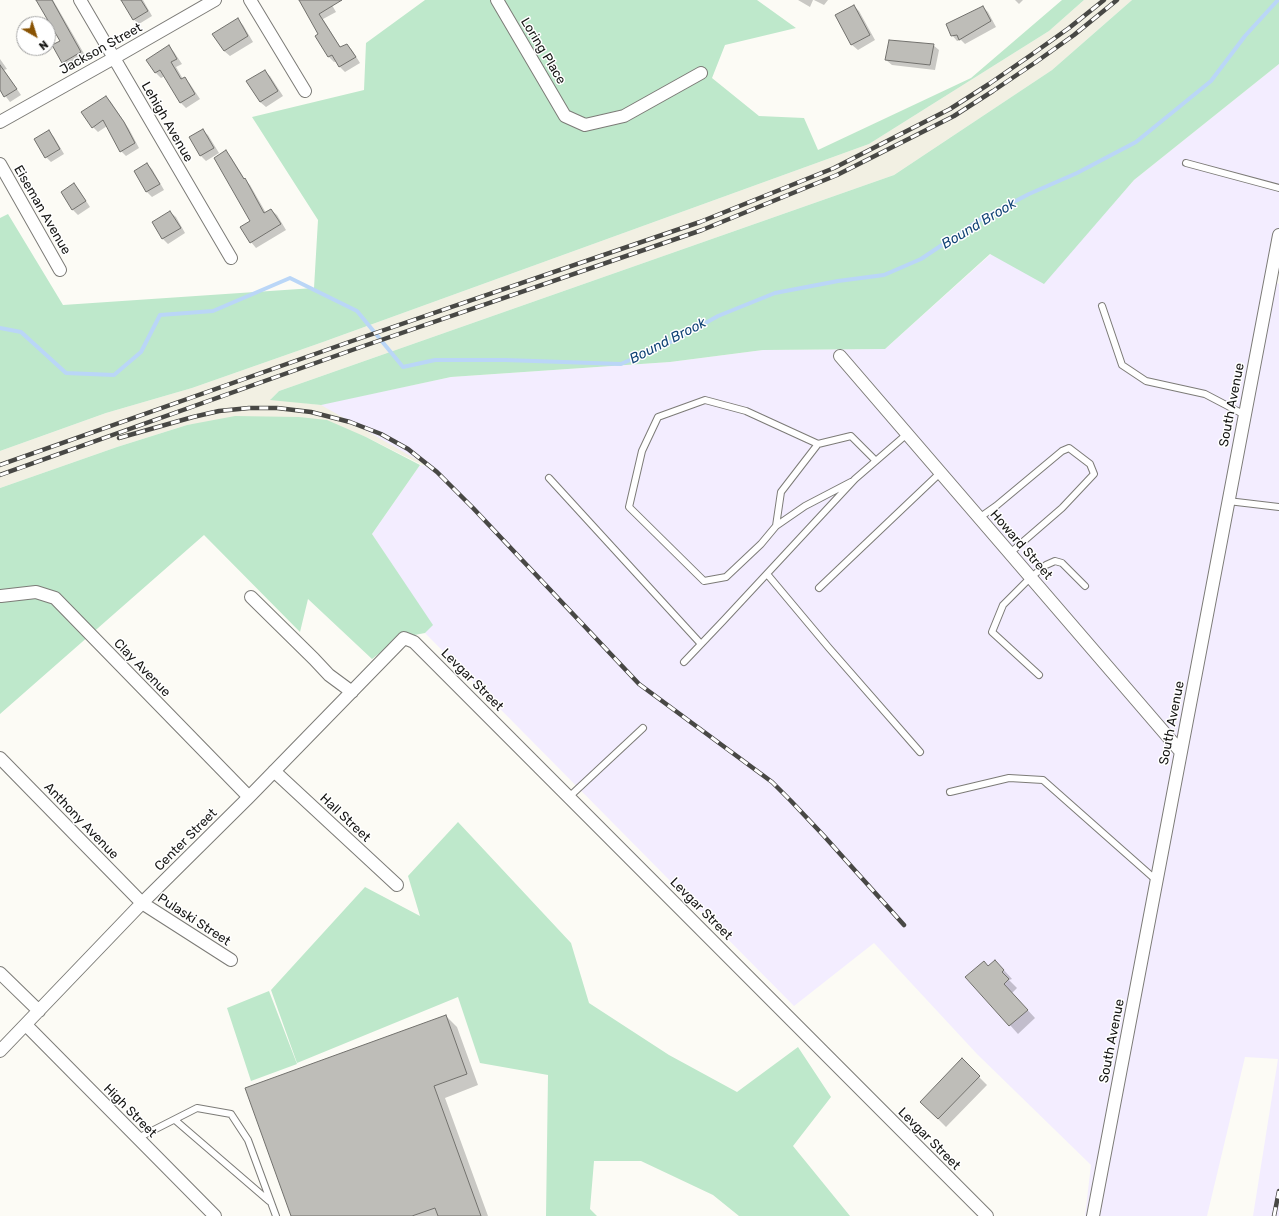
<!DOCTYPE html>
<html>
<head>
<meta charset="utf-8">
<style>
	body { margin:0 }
	#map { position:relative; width:1279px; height:1216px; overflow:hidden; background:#fcfbf5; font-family:Rubik,sans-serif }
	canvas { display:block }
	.north { position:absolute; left:16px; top:16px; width:40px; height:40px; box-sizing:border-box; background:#fff; border:1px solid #a1a1a1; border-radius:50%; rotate:141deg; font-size:11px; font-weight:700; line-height:16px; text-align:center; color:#151513 }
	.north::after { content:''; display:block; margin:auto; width:14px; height:18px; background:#895303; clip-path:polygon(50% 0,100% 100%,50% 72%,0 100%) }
</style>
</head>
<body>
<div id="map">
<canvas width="1279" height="1216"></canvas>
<div class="north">N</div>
</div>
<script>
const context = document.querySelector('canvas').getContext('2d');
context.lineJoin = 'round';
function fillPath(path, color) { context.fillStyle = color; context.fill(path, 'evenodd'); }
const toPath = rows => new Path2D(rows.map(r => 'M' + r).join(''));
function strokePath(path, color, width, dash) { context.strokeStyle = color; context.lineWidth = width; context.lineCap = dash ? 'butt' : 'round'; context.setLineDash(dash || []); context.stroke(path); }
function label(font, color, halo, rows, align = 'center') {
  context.font = font + ' Rubik,sans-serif'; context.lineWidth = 3; context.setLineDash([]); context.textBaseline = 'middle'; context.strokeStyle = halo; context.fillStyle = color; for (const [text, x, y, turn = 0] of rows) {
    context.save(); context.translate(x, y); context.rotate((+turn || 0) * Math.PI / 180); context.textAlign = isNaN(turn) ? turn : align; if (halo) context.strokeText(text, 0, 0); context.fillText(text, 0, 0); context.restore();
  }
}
const industrial = toPath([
	[1279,64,1279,258,1275,282,1279,284,1279,1216,1253,1216,1278,1059,1245,1057,1207,1216,1085,1216,1091,1165,977,1054,874,943,794,1006,425,633,432,625,372,534,420,465,428,466,318,405,451,377,670,362,763,350,885,349,991,254,1044,283,1134,180]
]);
const built = toPath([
	[1084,0,1132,0,1052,70,894,175,279,391,271,399,321,405,430,467,420,464,366,437,299,417,275,417,187,425,117,447,0,488,0,451,106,413,192,388,323,342,869,144,1049,31]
]);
const green = toPath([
	[425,0,757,0,796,28,725,45,712,78,759,116,804,118,818,150,971,78,1062,0,1084,0,1049,31,869,144,323,342,192,388,106,413,0,451,0,218,8,214,63,305,314,288,318,220,252,117,364,90,366,43],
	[1132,0,1279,0,1279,64,1134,180,1044,284,990,254,885,349,763,350,670,362,451,377,321,405,270,400,279,391,894,175,1052,70],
	[235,416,299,417,327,420,366,437,420,465,372,534,433,625,425,633,399,638,372,659,308,599,300,632,204,535,0,714,0,488,117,447,187,425],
	[458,822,571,943,589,1003,669,1055,737,1092,798,1047,831,1097,793,1146,850,1216,739,1216,713,1195,641,1161,594,1161,590,1209,597,1216,546,1216,548,1075,480,1063,458,997,297,1063,271,990,365,887,420,916,408,876],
	[269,991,297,1064,251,1081,227,1008]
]);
const shadow = toPath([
	[37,0,53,0,86,57,68,68,63,63,54,45,61,41],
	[122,0,143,0,152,16,139,24,133,19],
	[300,0,329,0,336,12,323,19,341,48,347,45,352,50,360,63,345,72,340,67,337,61,334,62,329,57,316,37,320,34],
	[798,0,813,0,810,7],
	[814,0,828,0,824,5],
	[1015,0,1023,0,1019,4],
	[854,6,859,11,875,40,858,50,852,45,837,15],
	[983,7,988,12,996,27,965,44,961,40,957,41,952,35],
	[238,20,243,25,253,42,230,56,224,51],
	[933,45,939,50,935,70,892,65,886,60],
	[169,46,174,52,182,64,176,67,183,79,185,78,190,84,200,99,186,108,181,103,165,76,161,78,156,73,148,60],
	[0,59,7,69,4,70,21,95,10,102,0,89],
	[264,71,270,76,283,96,266,107,260,102],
	[106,97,111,102,129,129,139,148,126,156,121,151,107,126,98,132,93,127],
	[202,130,208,135,219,153,206,161,201,156,190,138],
	[49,131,54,137,64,154,51,162,46,157],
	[226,152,231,157,246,181,250,185,266,213,271,210,277,215,286,230,256,248,251,242,251,221],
	[147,164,152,169,164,190,152,197,147,192,135,172],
	[74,185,79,190,90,207,78,215,73,210,62,193],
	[170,212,176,217,185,233,168,244,163,239,153,222],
	[988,967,1003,969,1012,979,1009,980,1017,988,1012,993,1035,1018,1018,1034,967,977],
	[446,1016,457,1027,478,1085,445,1098,488,1216,292,1216],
	[962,1060,987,1085,946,1127,921,1102]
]);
const stream = toPath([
	[0,328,21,332,66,373,114,375,141,352,160,315,213,311,290,278,357,311,403,367,435,360,505,360,621,364,675,340,718,316,775,293,838,281,884,275,921,259,981,219,1029,194,1077,173,1136,142,1211,81,1245,36,1278,0]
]);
const building = toPath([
	[36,0,52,0,81,52,62,63,52,45,60,41,36,0],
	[121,0,141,0,148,11,133,20,121,0],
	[299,0,342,0,319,14,340,47,347,44,356,57,339,67,332,55,328,57,315,36,318,34,299,0],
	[854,5,870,35,851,45,835,15,854,5],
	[983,6,991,21,959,40,957,35,951,36,946,24,983,6],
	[238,18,248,36,224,51,212,34,238,18],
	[889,40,934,44,930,65,885,60,889,40],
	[169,45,177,59,171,62,181,79,185,77,195,94,180,103,160,70,155,73,146,60,169,45],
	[0,65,17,89,4,97,0,90,0,65],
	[265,70,278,91,260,102,246,81,265,70],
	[106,96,124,122,135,143,120,152,103,120,92,128,81,112,106,96],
	[203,129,214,148,200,156,189,137,203,129],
	[49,130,60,149,45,158,34,139,49,130],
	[226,150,244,179,245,178,264,213,271,209,281,224,250,243,240,227,250,221,214,158,226,150],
	[147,163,160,184,146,192,134,171,147,163],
	[74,183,86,201,72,210,61,192,74,183],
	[170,211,181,228,162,239,152,222,170,211],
	[995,960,1004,970,1002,972,1009,979,1004,984,1028,1010,1009,1026,965,977,984,961,988,966,995,960],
	[446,1015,467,1074,434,1086,481,1216,438,1216,435,1208,412,1216,291,1216,245,1088,446,1015],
	[962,1058,980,1076,938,1119,920,1102,962,1058]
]);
const service = toPath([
	[1186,163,1279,188],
	[1102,306,1122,365,1146,381,1205,394,1245,415],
	[818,444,781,492,776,526,761,544,726,577,704,581,629,507,642,451,658,417,705,400,746,411,818,444,851,436,876,461],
	[549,478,701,644],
	[1228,501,1279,507],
	[979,518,996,506,1062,451,1069,448,1090,464,1094,474,1062,508,1010,553],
	[776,526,805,506,851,482],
	[767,574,829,648,920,752],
	[819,588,940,473],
	[684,662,723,621,855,479,907,434],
	[1039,675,992,632,1003,605,1030,578,1046,565,1055,561,1062,563,1085,586],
	[950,792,1009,778,1043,780,1156,880],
	[569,797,643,728],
	[175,1120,269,1201],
	[138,1138,197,1108,231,1114,248,1140,276,1216]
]);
const minor = toPath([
	[80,0,231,258],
	[250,0,305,91],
	[497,0,565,116,585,125,624,116,701,73],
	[0,122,114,58,215,0],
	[0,164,60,270],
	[840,356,1181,752],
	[1,596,36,592,55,598,249,797],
	[251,597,314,659,329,675,352,692],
	[0,758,142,903,231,960],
	[274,771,397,885],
	[0,973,39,1011],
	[26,1025,215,1216],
	[0,1051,142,903,249,797,404,638,414,642,987,1216],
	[1093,1216,1279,235]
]);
const rail = toPath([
	[119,438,193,417,219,411,249,408,277,408,311,412,350,422,381,434,408,449,437,472,473,508,639,684,772,782,791,801,824,836,904,925],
	[0,465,352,341,700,222,834,168,950,109,989,84,1031,55,1069,28,1104,0],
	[0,475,355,349,702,230,837,175,954,116,993,91,1036,62,1074,35,1117,0],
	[1274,1216,1279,1191]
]);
const streetNames = [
	["Jackson Street",101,49,-29],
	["Loring Place",543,51,59],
	["Lehigh Avenue",167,122,60],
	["Eiseman Avenue",42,210,60],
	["South Avenue",1232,405,-79],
	["Howard Street",1021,545,49],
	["Clay Avenue",142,668,46],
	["Levgar Street",472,680,45],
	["South Avenue",1172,723,-79],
	["Hall Street",345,818,43],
	["Anthony Avenue",81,821,46],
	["Center Street",186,840,-45],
	["Levgar Street",701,909,45],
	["Pulaski Street",194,920,33],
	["South Avenue",1112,1041,-79],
	["High Street",130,1111,45],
	["Levgar Street",929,1139,45]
];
const waterNames = [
	["Bound Brook",979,224,-31],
	["Bound Brook",668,341,-27]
];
fillPath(industrial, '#f3edff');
fillPath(built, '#f2f0e3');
fillPath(green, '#bee8cb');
fillPath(shadow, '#0003');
strokePath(stream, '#bad6f7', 4);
fillPath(building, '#bebdb8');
strokePath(building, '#72716d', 1);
strokePath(service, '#7c7b77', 8);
strokePath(minor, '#7c7b77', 14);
strokePath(service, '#fff', 6);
strokePath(minor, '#fff', 12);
strokePath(rail, '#484845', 4.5);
strokePath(rail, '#fff', 3, [9]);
label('13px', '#151513', '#fff', streetNames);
label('italic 14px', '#124476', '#fff', waterNames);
</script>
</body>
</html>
